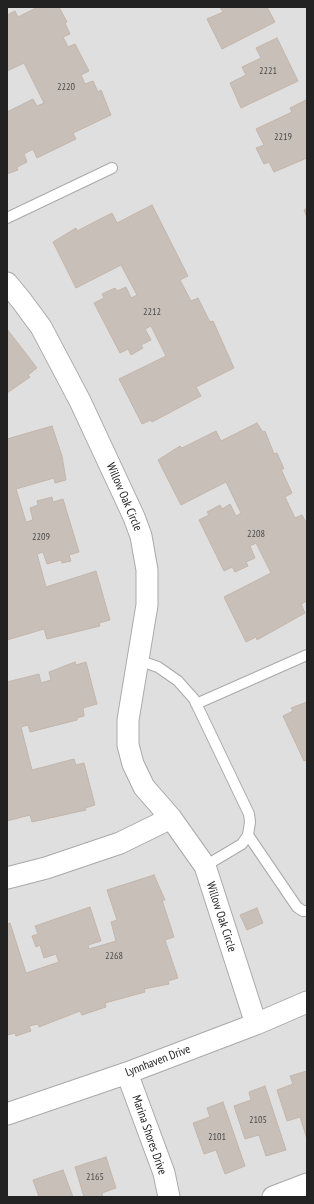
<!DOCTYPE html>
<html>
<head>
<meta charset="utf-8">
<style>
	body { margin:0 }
	#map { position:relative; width:314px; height:1204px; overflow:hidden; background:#f2efe9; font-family:"PT Sans Narrow",sans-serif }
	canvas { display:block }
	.frame { position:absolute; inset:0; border:8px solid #222; pointer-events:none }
</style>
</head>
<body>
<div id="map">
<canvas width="314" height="1204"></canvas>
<div class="frame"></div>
</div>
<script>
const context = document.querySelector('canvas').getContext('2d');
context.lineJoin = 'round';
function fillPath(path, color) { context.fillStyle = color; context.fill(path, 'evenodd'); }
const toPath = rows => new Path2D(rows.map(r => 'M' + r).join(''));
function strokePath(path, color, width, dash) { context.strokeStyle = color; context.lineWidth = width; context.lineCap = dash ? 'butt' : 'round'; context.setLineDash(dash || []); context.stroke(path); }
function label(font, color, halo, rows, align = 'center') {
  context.font = font + ' "PT Sans Narrow",sans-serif'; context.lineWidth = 3; context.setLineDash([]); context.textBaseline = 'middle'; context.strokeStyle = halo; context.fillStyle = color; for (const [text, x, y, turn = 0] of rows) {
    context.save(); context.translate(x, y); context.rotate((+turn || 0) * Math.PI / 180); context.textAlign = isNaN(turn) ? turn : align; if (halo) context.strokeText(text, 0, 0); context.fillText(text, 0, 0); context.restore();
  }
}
const residential = toPath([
	[7,7,307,7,307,1197,7,1197]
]);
const building = toPath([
	[38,7,59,7,67,22,65,23,70,34,63,37,68,47,75,44,89,71,81,75,85,84,93,81,98,92,101,90,111,115,73,133,76,139,37,158,33,149,24,154,27,162,17,167,18,170,7,174,7,112,33,99,37,106,44,103,24,63,7,71,7,15,15,11,18,17,38,7],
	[220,7,267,7,275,22,222,49,207,19,223,12,220,7],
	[277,38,298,81,241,108,230,83,246,75,242,67,261,58,256,48,277,38],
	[306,100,307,103,307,158,274,172,269,162,264,164,256,148,264,145,256,129,292,112,290,108,306,100],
	[152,205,188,276,180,280,191,301,198,298,210,322,213,321,234,368,196,387,201,396,152,422,151,420,142,424,119,379,166,356,151,326,145,329,151,340,141,345,143,348,131,355,128,349,120,353,94,303,104,298,102,294,115,288,117,291,126,287,131,298,137,295,121,265,76,288,53,242,76,228,77,231,112,213,117,223,152,205],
	[307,208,307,218,304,210,307,208],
	[7,329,37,368,28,375,30,377,7,393,7,329],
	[257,423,263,432,265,431,274,454,277,453,284,469,281,469,292,493,285,497,295,518,302,515,307,524,307,601,301,604,305,613,257,640,256,637,246,642,224,597,271,573,256,543,250,546,255,558,246,562,248,566,235,572,232,567,224,571,199,520,209,515,207,512,220,505,222,509,230,504,236,516,241,513,226,482,181,505,158,460,180,446,182,448,216,431,221,441,257,423],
	[52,426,62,456,66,480,55,483,54,478,16,489,26,522,33,520,30,508,38,505,37,501,52,497,53,502,63,499,79,552,69,555,71,561,62,563,61,560,47,564,43,552,37,554,46,587,96,571,110,620,99,623,100,626,47,639,44,629,7,640,7,439,52,426],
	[75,662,76,665,86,662,97,704,83,708,84,716,77,718,77,720,30,732,28,725,21,727,32,770,74,759,76,765,84,763,95,805,85,808,86,810,32,822,30,815,7,821,7,682,39,674,41,683,51,680,49,672,75,662],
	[307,702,307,760,304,761,283,716,293,711,291,708,307,702],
	[154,875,165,900,162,900,174,937,165,940,178,978,168,981,169,984,144,989,145,992,105,1003,106,1007,82,1015,80,1011,39,1027,38,1024,29,1026,31,1031,16,1036,15,1033,7,1035,7,924,10,923,26,973,59,962,56,954,44,958,40,945,36,947,32,936,38,934,35,926,90,907,101,941,88,945,89,949,116,941,111,922,117,920,107,890,154,875],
	[257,908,263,923,247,930,240,915,257,908],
	[307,1071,307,1139,300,1117,287,1121,277,1090,293,1084,290,1076,307,1071],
	[265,1086,286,1150,266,1156,259,1135,245,1139,234,1106,251,1100,249,1092,265,1086],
	[223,1102,245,1166,225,1174,216,1150,204,1154,193,1123,210,1117,207,1108,223,1102],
	[106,1157,116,1188,102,1193,103,1197,84,1197,75,1167,106,1157],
	[63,1170,73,1197,39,1197,33,1180,63,1170]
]);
const lane = toPath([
	[7,218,112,168],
	[138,660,158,667,178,681,194,699,249,814,250,822,248,835,242,844,205,866],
	[196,704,307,655],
	[248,835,297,907,303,911,307,911]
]);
const street = toPath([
	[7,283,21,300,41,327,80,401,134,517,141,536,147,570,147,605,128,720,128,745,133,764,144,787,171,818,205,866,256,1024],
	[7,878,46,868,120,843,171,818],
	[127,1073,164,1173,169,1197],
	[7,1114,127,1073,256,1024,307,1002],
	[273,1197,307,1184]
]);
const numberNames = [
	["2221",268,71],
	["2220",66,87],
	["2219",283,137],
	["2212",152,312],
	["2208",256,534],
	["2209",41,537],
	["2268",114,956],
	["2105",258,1120],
	["2101",217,1137],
	["2165",95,1177]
];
const streetNames = [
	["Willow Oak Circle",124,497,67],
	["Willow Oak Circle",221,917,72],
	["Lynnhaven Drive",158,1061,-21],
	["Marina Shores Drive",149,1135,71]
];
fillPath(residential, '#e0dfdf');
fillPath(building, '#c7bfb8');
strokePath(building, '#c4b6ab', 1);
strokePath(lane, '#a9a9a9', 12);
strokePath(street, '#a9a9a9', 23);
strokePath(lane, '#fff', 10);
strokePath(street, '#fff', 21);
label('10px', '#4b4948', null, numberNames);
label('12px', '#222', '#fff', streetNames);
</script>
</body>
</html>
